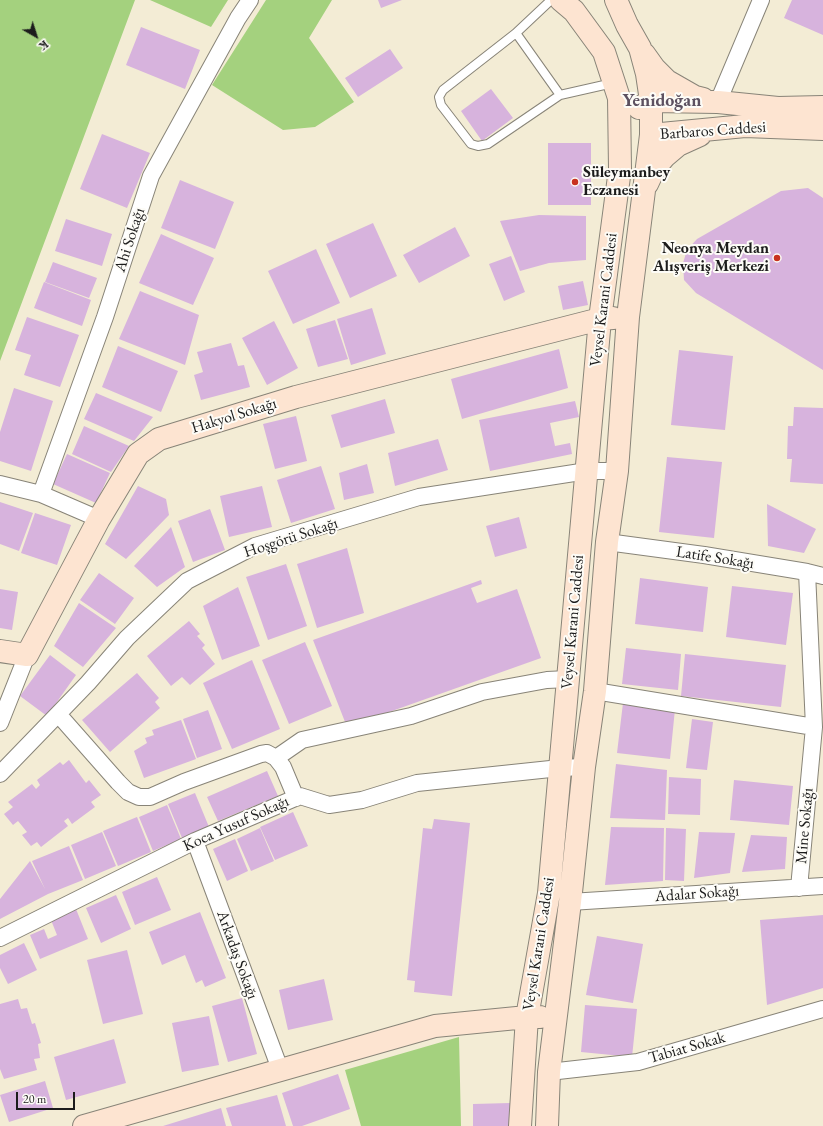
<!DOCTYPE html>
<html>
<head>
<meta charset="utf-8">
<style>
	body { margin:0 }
	#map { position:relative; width:823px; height:1126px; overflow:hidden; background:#f3ecd5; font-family:"EB Garamond",serif }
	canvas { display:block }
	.north { position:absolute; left:16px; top:16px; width:40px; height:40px; -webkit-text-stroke:3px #fdfcf7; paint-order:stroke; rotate:141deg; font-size:11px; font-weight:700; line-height:16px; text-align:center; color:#1c1c1c }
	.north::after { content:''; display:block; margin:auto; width:14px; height:18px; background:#1c1c1c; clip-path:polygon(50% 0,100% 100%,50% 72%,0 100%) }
	.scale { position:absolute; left:16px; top:1092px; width:59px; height:18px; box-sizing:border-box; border:2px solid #1c1c1c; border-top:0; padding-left:5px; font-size:12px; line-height:14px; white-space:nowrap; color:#1c1c1c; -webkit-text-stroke:3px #fdfcf7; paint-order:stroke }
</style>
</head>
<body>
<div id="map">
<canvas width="823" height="1126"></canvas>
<div class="north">K</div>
<div class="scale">20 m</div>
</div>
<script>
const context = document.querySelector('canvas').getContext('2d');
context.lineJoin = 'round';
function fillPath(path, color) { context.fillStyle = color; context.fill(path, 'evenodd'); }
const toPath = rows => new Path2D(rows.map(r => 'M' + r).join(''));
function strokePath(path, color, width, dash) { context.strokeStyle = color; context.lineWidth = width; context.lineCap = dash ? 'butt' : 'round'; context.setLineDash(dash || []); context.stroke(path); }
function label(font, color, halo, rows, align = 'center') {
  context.font = font + ' "EB Garamond",serif'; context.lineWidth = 4; context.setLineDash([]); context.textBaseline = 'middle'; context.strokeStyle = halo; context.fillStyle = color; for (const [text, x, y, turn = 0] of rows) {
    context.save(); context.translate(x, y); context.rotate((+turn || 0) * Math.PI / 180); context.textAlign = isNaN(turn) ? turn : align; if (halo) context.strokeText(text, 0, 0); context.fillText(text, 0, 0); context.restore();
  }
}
const green = toPath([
	[0,0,135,0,0,361],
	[150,0,228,0,211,27],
	[266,0,332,0,309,38,354,102,315,127,283,130,212,85],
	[459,1037,461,1126,361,1126,345,1070]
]);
const building = toPath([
	[378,0,402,0,381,8],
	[792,0,823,0,823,35,784,18],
	[141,27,200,50,185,89,126,65],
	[390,49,403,68,358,97,345,78],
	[491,89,513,118,482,141,461,111],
	[102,134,150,153,127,208,80,189],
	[548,143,591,143,591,205,548,205],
	[180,180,234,202,215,249,161,228],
	[808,188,823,198,823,370,696,293,684,280,683,263,687,250,697,239,781,191],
	[539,215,586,216,586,260,549,263,520,271,500,221],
	[66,219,112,234,102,266,55,251],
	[373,223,397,276,350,298,326,244],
	[455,227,470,256,419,283,403,255],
	[161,234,214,258,193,305,139,283],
	[316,249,340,303,293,324,268,271],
	[511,256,525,292,504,301,489,264],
	[53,262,97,278,89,298,45,282],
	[583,281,588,305,563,310,558,286],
	[44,282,91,300,82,326,34,308],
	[140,291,199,315,185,365,119,339],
	[372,308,386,354,351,365,337,319],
	[27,317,79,335,60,387,24,375,31,355,15,350],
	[335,320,348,359,318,367,306,329],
	[274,321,298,368,267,385,242,338],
	[231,343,238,366,244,365,250,387,201,400,194,375,203,372,197,352],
	[118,346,178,371,161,412,102,387],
	[559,349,568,388,462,419,451,379],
	[679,350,733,356,725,430,671,425],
	[14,388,53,401,31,471,0,461,0,432],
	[96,393,153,417,134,441,84,419],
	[385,399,395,433,341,448,331,415],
	[575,401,579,417,550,423,555,446,570,443,572,454,490,471,479,420],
	[794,407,823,408,823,484,790,482,792,459,787,459,788,426,793,426],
	[296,416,307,461,275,469,263,424],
	[84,426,129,446,111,472,72,454],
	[438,439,448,470,395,486,388,453],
	[67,454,110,473,96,503,53,484],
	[667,457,722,462,714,538,659,532],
	[367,464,374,493,344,500,339,473],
	[321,466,335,509,291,523,277,480],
	[138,486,166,499,169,515,126,559,105,544],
	[262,486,272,527,229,537,220,496],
	[0,502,33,513,19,551,0,544],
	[767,504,816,529,804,553,768,546],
	[210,509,225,550,193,562,178,521],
	[35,513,71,525,57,565,21,553],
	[519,517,527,548,495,557,486,526],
	[171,527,185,567,157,587,134,566],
	[347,548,364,613,317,628,297,564],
	[286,564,307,626,268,640,246,577],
	[99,573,134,598,115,624,80,600],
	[640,578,708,587,703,632,635,624],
	[481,580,482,584,471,588,477,603,517,589,541,658,347,727,313,640],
	[732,586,793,593,786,645,726,637],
	[238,587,260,646,222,660,203,606],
	[0,589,18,592,12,630,0,628],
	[79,603,116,628,83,667,54,646],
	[189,621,200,634,197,636,205,645,202,648,215,664,190,685,182,677,171,686,147,656],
	[305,642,332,706,289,724,262,660],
	[626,648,681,654,678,690,622,684],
	[685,654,786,665,781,707,681,696],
	[50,655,76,675,47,716,20,696],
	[252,660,280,729,232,749,203,683],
	[137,673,159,698,155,702,160,708,110,752,82,720],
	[623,703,675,709,670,759,617,753],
	[208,710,222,749,197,758,183,719],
	[692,719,713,722,707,770,686,768],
	[181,720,196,759,144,778,134,751,147,743,145,738,154,735,152,730],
	[69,760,86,783,89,780,101,795,91,802,95,807,72,824,68,818,64,821,68,826,41,847,37,842,31,846,22,835,27,832,18,821,13,825,4,814,13,807,8,802,32,784,36,789,40,785,37,780,60,762,63,765],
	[616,764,667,770,665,820,610,818],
	[267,771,278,796,218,821,207,797],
	[669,777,701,779,700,815,668,814],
	[734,780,793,786,789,825,730,820],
	[195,793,209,827,182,838,168,804],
	[167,805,181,839,153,851,139,817],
	[293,812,308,846,275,860,260,827],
	[137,817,151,852,118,866,103,831],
	[434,819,470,823,452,996,414,992,415,981,407,980,423,828,432,829],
	[611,827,664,828,663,881,605,885],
	[260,828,274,861,251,871,237,839],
	[666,828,686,829,684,881,665,880],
	[102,832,116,866,85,879,71,845],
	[699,832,735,833,730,873,694,878],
	[751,835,787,837,785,869,742,872],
	[235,839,248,871,227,881,213,849],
	[69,846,83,880,48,894,0,919,0,899,30,861,45,889,32,861],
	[157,877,171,910,135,925,122,892],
	[116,895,131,929,101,943,86,908],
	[76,909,88,939,40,959,30,935,44,929,48,939,57,935,51,920],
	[200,912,226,978,205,987,202,980,196,983,185,955,162,965,149,932],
	[823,915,823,988,767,1005,760,920],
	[597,936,643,944,633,1003,586,995],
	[24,943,37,970,8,984,0,968,0,955],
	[127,950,143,1014,103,1024,87,960],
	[324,979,333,1020,288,1030,279,990],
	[242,998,257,1054,228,1062,212,1006],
	[18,999,21,1009,27,1008,32,1024,35,1023,41,1043,38,1044,40,1058,34,1059,37,1070,4,1079,0,1069,0,1004],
	[585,1005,637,1009,632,1057,581,1052],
	[209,1016,219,1065,182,1072,172,1023],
	[114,1039,126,1083,66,1100,54,1057],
	[338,1074,350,1109,302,1126,293,1126,282,1093],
	[45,1081,53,1108,9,1122,0,1095],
	[277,1095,286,1126,232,1126,226,1108],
	[510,1103,510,1126,473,1126,473,1104],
	[221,1108,226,1126,163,1126]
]);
const lane = toPath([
	[551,0,516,33,560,95,613,83],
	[516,33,443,90,439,97,441,105,471,144,478,146,488,144,560,95]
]);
const street = toPath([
	[718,102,761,0],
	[0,484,41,494,99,519],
	[41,494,105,317,151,176,238,18,250,0],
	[607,542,704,555,807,572,823,576],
	[595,691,814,727],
	[58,714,118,782,128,792,139,797,150,797,184,782,261,754,267,753,276,758,283,767,296,798],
	[0,723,27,655],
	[276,758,302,740,411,716,482,692,547,680,568,679],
	[0,774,88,683,127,638,187,581,255,546,419,497,587,471,617,471],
	[195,841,280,1069],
	[799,888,814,727,807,572],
	[570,902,823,886],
	[0,938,195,841,300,796,329,805,362,800,417,783,560,768,584,767],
	[549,1072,638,1062,823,1009]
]);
const secondary = toPath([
	[644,54,654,68,667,81,695,97,703,99],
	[639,108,651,101,718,102,778,108,823,107],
	[651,135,745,126,823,129],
	[647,184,654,169,665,156,678,145,700,135],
	[0,651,27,655,99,519,138,454,159,439,296,397,600,319,613,318],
	[84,1126,435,1026,527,1017,540,1017],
	[520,1126,527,1017,549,893,600,319,620,169,619,98,604,52,574,11,561,0],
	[547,1126,549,1072,570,902,584,767,595,691,607,542,617,471,628,317,651,135,651,101,647,74,640,48,627,25,616,0]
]);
const markers = [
	[575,182,4,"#c8321e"],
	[777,258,4,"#c8321e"]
];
const streetNames = [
	["Barbaros Caddesi",713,131,-4],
	["Ahi Sokağı",130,240,-72],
	["Veysel Karani Caddesi",604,300,-83],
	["Hakyol Sokağı",234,416,-17],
	["Hoşgörü Sokağı",291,538,-18],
	["Latife Sokağı",715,558,9],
	["Veysel Karani Caddesi",573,622,-85],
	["Koca Yusuf Sokağı",236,824,-24],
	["Mine Sokağı",805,826,-85],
	["Adalar Sokağı",697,894,-4],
	["Veysel Karani Caddesi",539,944,-81],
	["Arkadaş Sokağı",237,955,70],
	["Tabiat Sokak",687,1048,-16]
];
const poiNames = [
	["Süleymanbey",583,173],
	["Eczanesi",583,191],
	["Neonya Meydan",769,249,"right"],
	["Alışveriş Merkezi",769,267,"right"]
];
const quarterNames = [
	["Yenidoğan",662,101]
];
fillPath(green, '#a4d17e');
fillPath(building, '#d7b3dd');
strokePath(lane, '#888478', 10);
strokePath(street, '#888478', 18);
strokePath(secondary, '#888478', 24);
strokePath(lane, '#fff', 8);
strokePath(street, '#fff', 16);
strokePath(secondary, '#fde4d1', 22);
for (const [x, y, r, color] of markers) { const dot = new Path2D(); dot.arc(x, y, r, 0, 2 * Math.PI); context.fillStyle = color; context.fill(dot); strokePath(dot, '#fdfcf7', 1.5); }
label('16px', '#1c1c1c', '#fdfcf7', streetNames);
label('bold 16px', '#1c1c1c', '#fdfcf7', poiNames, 'left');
label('bold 18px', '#5d5160', '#fdfcf7', quarterNames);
</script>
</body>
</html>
